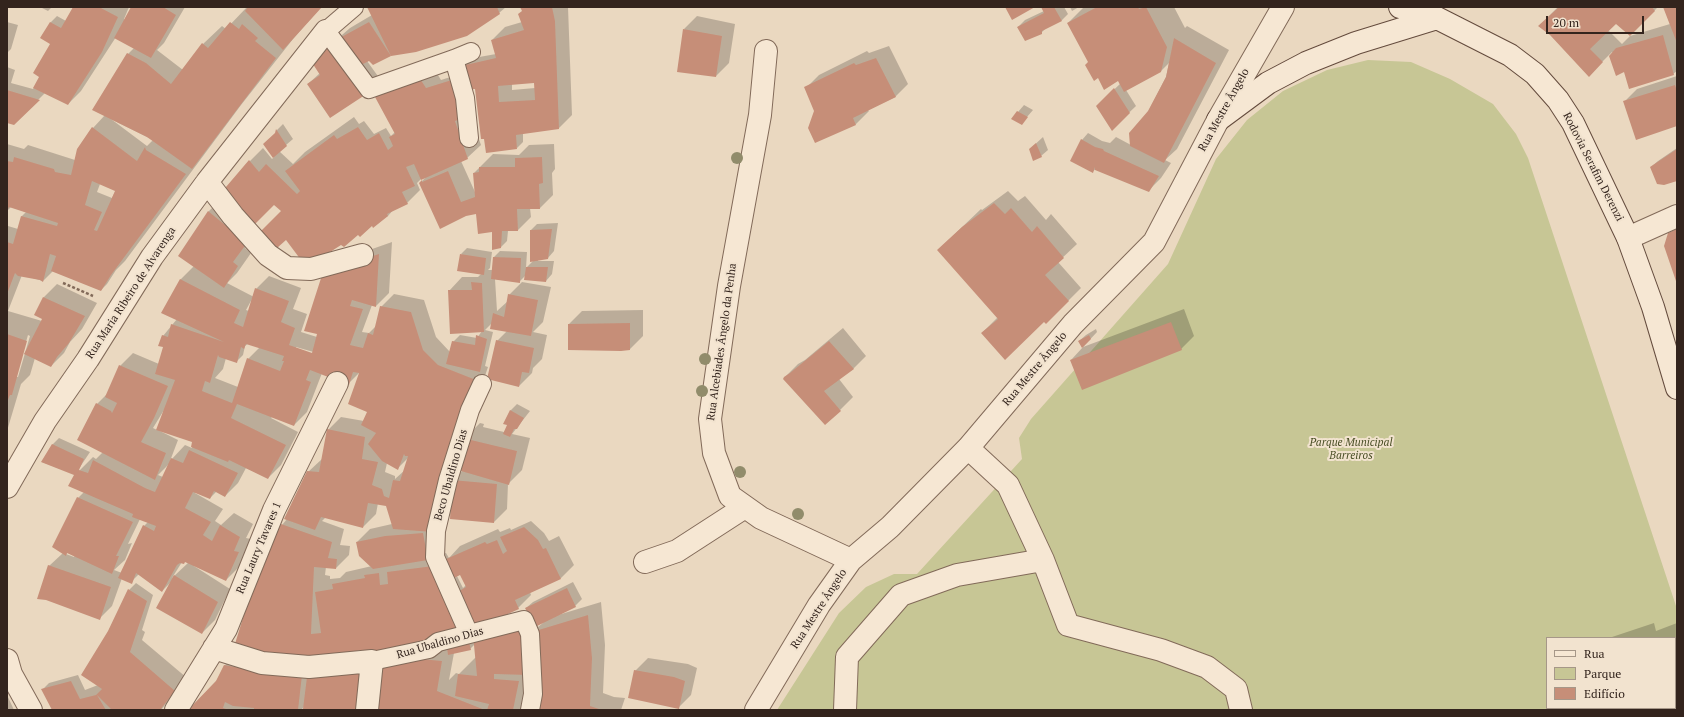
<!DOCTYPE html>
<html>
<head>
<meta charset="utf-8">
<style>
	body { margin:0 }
	#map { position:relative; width:1684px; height:717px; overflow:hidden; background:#ead8c0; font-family:"PT Serif",serif }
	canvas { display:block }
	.frame { position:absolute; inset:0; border:8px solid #33241d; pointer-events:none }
	.legend { position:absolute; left:1546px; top:637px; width:130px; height:72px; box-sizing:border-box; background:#f2e3cf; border:1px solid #a69788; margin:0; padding:5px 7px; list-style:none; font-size:12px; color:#33241d }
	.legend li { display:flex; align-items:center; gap:8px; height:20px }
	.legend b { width:20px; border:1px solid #a69788 }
	.scale { position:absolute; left:1546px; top:16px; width:98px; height:18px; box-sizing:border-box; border:2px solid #33241d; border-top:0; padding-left:5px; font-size:12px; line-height:14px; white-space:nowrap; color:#33241d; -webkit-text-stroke:3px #f2e3cf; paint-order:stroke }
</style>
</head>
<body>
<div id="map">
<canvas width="1684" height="717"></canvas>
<div class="frame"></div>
<ul class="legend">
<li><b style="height:5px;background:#f6e7d3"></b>Rua</li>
<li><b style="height:11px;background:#c7c695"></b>Parque</li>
<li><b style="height:11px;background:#c68e78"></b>Edifício</li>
</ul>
<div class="scale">20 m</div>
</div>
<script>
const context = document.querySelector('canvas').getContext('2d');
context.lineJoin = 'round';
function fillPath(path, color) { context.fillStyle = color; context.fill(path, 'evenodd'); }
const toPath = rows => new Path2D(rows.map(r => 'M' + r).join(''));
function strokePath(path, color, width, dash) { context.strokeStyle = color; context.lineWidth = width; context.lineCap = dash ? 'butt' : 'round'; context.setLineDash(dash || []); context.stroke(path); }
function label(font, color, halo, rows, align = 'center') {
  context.font = font + ' "PT Serif",serif'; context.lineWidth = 4; context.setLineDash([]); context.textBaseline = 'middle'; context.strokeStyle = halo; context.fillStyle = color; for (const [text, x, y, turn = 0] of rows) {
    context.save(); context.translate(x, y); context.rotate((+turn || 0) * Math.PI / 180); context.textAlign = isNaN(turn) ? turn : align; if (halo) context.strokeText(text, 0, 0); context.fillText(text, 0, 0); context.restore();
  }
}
const green = toPath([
	[1368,60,1411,62,1450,79,1493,104,1516,134,1528,158,1677,609,1677,710,777,710,839,613,866,587,894,574,917,574,1022,459,1019,438,1031,419,1168,264,1216,159,1247,120,1283,91,1327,70],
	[1547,638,1675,638,1675,708,1547,708]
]);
const shadow = toPath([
	[40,7,52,7,48,11],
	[74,7,129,7,124,19,125,20,132,7,185,7,164,43,157,50,183,70,203,44,222,26,226,29,247,7,321,7,293,39,241,105,125,261,116,270,107,284,101,290,53,271,43,281,22,275,8,311,42,321,44,297,57,284,97,303,82,329,70,342,64,353,51,366,35,358,30,375,21,384,7,431,7,228,8,226,18,229,22,216,26,212,11,207,7,211,7,144,24,149,28,145,75,160,93,128,105,115,128,54,134,48,116,37,81,91,68,104,45,93,14,124,7,122,7,67,15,70,11,83,33,89,41,77,53,40,41,37,51,22,57,16,66,21],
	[111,119,153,140,147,146],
	[100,184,116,190,112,198,97,192],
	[28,335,30,336,18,377,16,377],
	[368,7,506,7,499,13,390,55,367,61,380,79,308,84,320,73,312,61,350,28,372,15],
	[521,7,568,7,572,115,559,128,523,133,523,142,517,148,478,87,465,89,469,111,481,145,467,158,461,161,475,192,474,173,493,154,519,155,529,145,554,144,555,169,552,173,553,195,540,208,530,208,531,217,518,230,508,231,507,241,501,247,493,232,477,213,420,183,426,177,422,178,417,183,420,190,407,203,394,209,388,216,359,233,282,211,274,203,253,224,259,229,245,248,251,253,237,273,227,283,254,297,256,289,269,276,301,288,293,309,307,314,301,332,317,337,358,254,392,242,389,293,376,306,372,305,362,332,369,333,376,326,381,307,394,294,424,300,436,337,450,352,453,342,460,335,477,338,482,331,449,291,462,277,478,277,481,274,461,254,467,248,492,252,490,268,488,270,493,270,494,257,500,251,527,252,526,268,534,260,531,230,537,224,558,223,554,251,548,258,538,260,538,261,554,261,552,274,546,281,526,275,519,282,495,279,497,311,508,301,509,295,522,282,551,287,543,322,533,332,547,335,542,359,533,368,532,373,519,386,497,341,507,331,492,323,485,330,493,332,485,366,488,367,462,444,467,436,480,423,484,424,483,427,504,432,508,425,510,411,517,404,530,411,512,434,530,438,522,470,508,484,507,509,494,522,453,489,431,555,446,553,449,558,460,546,498,529,500,532,510,528,511,530,531,521,544,533,549,541,559,536,574,565,561,578,530,592,531,595,518,608,489,622,531,618,526,608,533,602,573,582,582,599,575,606,558,615,601,602,605,645,603,693,614,697,625,698,621,710,378,710,363,649,316,657,362,710,309,710,309,708,305,706,301,710,189,710,217,680,224,666,238,653,282,525,287,519,308,472,322,459,328,430,341,417,364,421,369,411,361,371,349,383,322,373,307,412,294,425,272,417,271,418,298,432,281,465,268,478,246,468,238,483,225,496,217,491,210,498,196,492,195,493,223,509,215,521,221,525,234,513,253,524,246,538,251,539,239,567,226,580,194,565,194,566,230,589,215,620,202,633,171,582,162,591,139,574,131,582,122,578,112,606,99,619,49,566,63,553,78,498,84,492,70,485,80,470,93,457,96,459,103,452,97,404,109,392,120,366,133,353,159,364,165,346,163,336,177,319,163,312,181,279,194,266,179,256,209,211,222,198,222,194,250,161,263,148,272,159,274,157,277,130,283,124,293,139,279,151,293,164,305,152,354,117,359,124,364,121,374,134,386,128,391,136,395,132,430,62,441,80,463,73,462,66,468,59,496,54,492,40,505,27,522,22,523,10],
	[535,82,535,88,512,90,512,83],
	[252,299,249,311,246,310],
	[249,343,260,347,248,359,238,387,215,378,223,369,226,358,237,361,243,355,245,346],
	[296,347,317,353,316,355,296,349],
	[164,410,157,430,153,428],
	[160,430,194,441,192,448,185,445,170,461,178,440,160,431],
	[409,457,405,470,395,479,395,476,385,472,387,463,398,468],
	[465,457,462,471,454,480],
	[169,464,163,477,158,475],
	[378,503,387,505,392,524,370,529,357,542,372,566,346,572,340,578,330,579,330,576,325,575,326,567,336,568,349,555,350,546,340,545,344,529,322,521,326,517,363,527,376,514],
	[140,519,148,522,144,526,122,573,114,570,125,560,132,543,128,544],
	[68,552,75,555,74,557,66,554],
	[186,561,189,562,172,578,182,562],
	[461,573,466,585,463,588,457,576],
	[544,622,538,627,538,624],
	[475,644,476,657,459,674,456,673,449,680,454,653,470,649],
	[1042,7,1064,7,1068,14,1062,20,1046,28,1041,33,1018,27,1025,20,1044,11],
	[1070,7,1079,7,1072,11],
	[1084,7,1174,7,1185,28,1187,26,1229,50,1177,149,1165,160,1171,163,1161,178,1148,191,1096,169,1093,171,1082,140,1088,133,1102,141,1110,143,1116,137,1131,145,1166,77,1169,63,1161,71,1126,90,1136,106,1112,129,1104,99,1120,84,1118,79,1089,62,1068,23],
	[1558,7,1658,7,1630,35,1616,22,1608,30,1622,44,1630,36,1670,24,1664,7,1677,7,1677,71,1673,74,1625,70,1612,52,1589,75,1550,34,1539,26],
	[697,16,735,24,729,63,716,76,684,29],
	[7,22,18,25,11,49,7,53],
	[889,46,908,84,895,97,868,110,869,111,856,124,815,142,816,111,806,88,819,75,867,51,869,53],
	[1677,76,1677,125,1624,102,1637,89],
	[1024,105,1033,110,1021,124,1018,112],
	[1043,137,1048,150,1041,156,1030,149],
	[1677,148,1677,180,1651,167,1658,161],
	[1008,191,1018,201,1025,196,1046,220,1051,214,1077,244,1058,262,1081,288,1046,323,1044,321,982,333,998,317,938,250,981,209,982,210],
	[1184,309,1194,336,1181,349,1071,360,1083,347],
	[643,310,643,336,630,349,569,324,582,311],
	[843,328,866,356,853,369,839,379,853,397,840,410,785,377,798,364,805,360],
	[1096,329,1097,332,1083,347,1079,341,1086,335],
	[59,438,90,452,80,467,74,474,42,462,53,444],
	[136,583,153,595,142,630,145,632,142,640,187,678,161,710,56,710,42,690,49,683,78,675,85,690,98,685,109,630,129,590],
	[1654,623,1656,631,1677,623,1677,678,1675,679,1675,638,1609,638],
	[648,658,688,664,697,668,691,695,678,708,635,671],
	[7,695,14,710,7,710]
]);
const building = toPath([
	[73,7,99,7,118,17,102,52,68,105,33,88,39,77,33,73,50,44,40,38,50,22,61,28],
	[131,7,163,7,176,15,151,58,114,38],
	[248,7,322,7,283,50,245,11],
	[367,7,497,7,500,14,467,36,416,52,391,56],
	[520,7,552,7,555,21,559,129,516,135,517,149,486,153,484,139,481,139,475,89,466,90,461,66,496,58,491,40,524,30,518,14,522,11],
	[534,83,535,100,499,102,498,86],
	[1005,7,1035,7,1012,20],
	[1041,7,1054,7,1062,21,1042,31,1042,34,1025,41,1017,27,1044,13],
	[1097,7,1138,7,1139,9,1146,7,1167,47,1161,72,1124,92,1118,81,1104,90,1098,78,1094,81,1085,65,1088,62,1067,23],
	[1559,7,1652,7,1655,11,1630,36,1616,24,1590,49,1603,62,1589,77,1550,35,1538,26],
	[1663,7,1677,7,1677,43],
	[230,22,239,29,242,24,258,38,255,41,276,58,192,169,147,137,92,110,127,53,146,63,171,84,202,43,208,48],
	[369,22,391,56,373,65,369,61,355,68,336,40],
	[683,29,722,36,716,77,677,72],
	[1663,35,1674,75,1629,89,1624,72,1616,76,1609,56,1616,48],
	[1174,38,1216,63,1164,163,1130,146,1129,133,1148,111,1166,77],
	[334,44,368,93,330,118,307,84,320,75,311,61],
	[876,58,896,97,853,118,856,125,815,143,808,128,814,111,804,87,854,63,856,65],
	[417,74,426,88,455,79,463,118,455,121,468,159,421,180,414,164,406,167,415,186,402,192,408,204,387,214,388,216,373,228,372,226,360,237,358,235,344,247,341,245,327,254,301,260,286,240,277,248,261,231,281,211,274,205,254,225,220,194,249,160,259,172,266,164,297,194,300,191,285,171,334,135,337,139,358,127,367,140,379,133,388,150,393,146,389,137,395,134,375,97],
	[1675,85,1677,91,1677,126,1636,140,1623,101],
	[1114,88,1130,113,1112,131,1096,106],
	[7,90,40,100,14,125,7,123],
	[1017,111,1028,117,1022,125,1011,119],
	[92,127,137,161,145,147,146,150,186,174,111,275,101,291,51,271,56,256,50,254,43,282,40,280,18,276,15,273,7,294,7,242,13,244,21,216,57,226,58,223,9,207,7,211,7,161,13,162,14,157,54,169,55,172,71,175,77,149],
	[92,181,115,191,97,231,94,230,102,212,85,205],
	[276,129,287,146,273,158,263,144,275,133],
	[1081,139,1095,147,1103,149,1104,151,1159,176,1149,192,1095,170,1095,167,1093,173,1070,161],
	[1036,143,1042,157,1033,161,1029,149],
	[1677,149,1677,181,1664,185,1657,184,1650,167],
	[542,157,543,183,539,184,540,209,517,209,518,231,502,231,501,248,492,250,492,232,478,234,476,214,466,216,440,229,419,183,422,180,422,182,448,171,461,202,475,197,473,173,479,172,479,167,515,167,515,158],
	[994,203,1005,214,1011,208,1032,232,1037,226,1064,258,1045,275,1069,301,1046,324,1044,322,1005,360,981,333,998,319,937,250,962,227],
	[208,211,247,243,233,262,238,266,224,288,178,256],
	[552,229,548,259,530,262,530,230],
	[1677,229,1677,284,1664,246,1668,233],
	[379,254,376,307,352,300,350,306,363,309,350,345,363,348,368,333,373,335,380,306,411,312,423,350,438,365,476,380,433,532,393,529,386,506,368,503,363,528,321,517,315,530,284,519,307,471,319,472,327,429,365,437,362,459,378,462,372,485,382,489,384,496,389,498,393,480,400,481,408,456,405,456,404,454,398,470,382,461,368,444,376,433,361,425,367,412,348,404,359,373,353,372,349,385,310,370,306,380,311,382,294,426,237,404,231,418,286,445,268,479,229,460,228,462,191,447,192,442,156,430,175,380,155,374,163,347,158,346,162,335,168,337,171,324,224,342,161,313,180,279,240,310,234,323,243,327,255,288,289,301,281,322,295,328,289,345,312,353,317,334,304,331,323,272],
	[246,344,284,356,282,361,284,361,280,371,247,358,232,403,202,391,205,381,210,383,218,355,219,357,237,363,241,347,244,349],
	[460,254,486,258,484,275,457,271],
	[493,257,521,258,520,283,491,279],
	[526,267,548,267,546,282,524,280],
	[471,282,482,283,484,332,450,334,448,290,472,290],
	[508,294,538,300,531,336,490,329,493,313,504,317],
	[43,297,85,316,69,343,57,357,51,367,24,354,42,319,34,315],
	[1171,322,1182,350,1082,390,1070,360],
	[630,323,630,350,621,351,568,350,568,324],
	[7,334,27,341,12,395,10,395,7,402],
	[476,335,487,339,480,372,446,364,452,341,475,345],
	[1089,335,1091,339,1082,348,1078,341],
	[496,340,534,348,529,373,522,372,519,387,487,379],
	[829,341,854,369,824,391,841,411,825,425,783,379,784,377,790,373],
	[119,365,168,386,154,418,141,442,166,453,155,480,77,440,96,403,111,411,112,413,117,403,105,397],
	[510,410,524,418,517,429,514,429,510,437,503,434,507,425,503,424],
	[466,436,472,437,471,440,517,451,509,485,461,471],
	[52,444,84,459,79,470,88,473,93,460,145,488,155,492,171,458,183,463,189,450,238,473,225,497,214,491,210,499,193,492,185,508,211,522,203,535,212,541,220,525,240,537,234,551,239,552,226,581,185,562,184,564,180,563,177,565,162,592,136,573,132,584,118,578,143,525,154,531,156,526,132,517,133,514,68,486,74,475,41,462],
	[452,480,497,484,494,523,450,519],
	[77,497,133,522,116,556,119,556,112,574,67,553,66,556,52,547],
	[281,524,332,542,328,558,337,559,336,569,314,567,311,634,321,633,315,592,333,589,332,584,365,578,364,575,379,573,380,585,388,584,387,572,433,566,463,629,430,643,363,655,362,650,311,659,310,664,234,647,255,579],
	[524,527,538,540,543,549,546,548,561,579,515,600,519,609,472,630,456,593,466,587,460,575,454,578,446,559,485,542,487,544,497,540,503,554,507,551,500,537],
	[423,533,428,560,373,569,359,556,356,542,385,536],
	[48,565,111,587,100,620,46,600,37,599],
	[174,575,218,602,202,634,156,608],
	[567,588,576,607,535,627,525,608],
	[128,589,147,601,130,652,175,691,160,710,112,710,97,695,106,710,52,710,41,689,71,681,80,699,96,695,102,689,81,675,108,631],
	[588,615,592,658,590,706,602,710,532,710,532,632],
	[524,630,528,675,494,674,494,679,519,681,513,710,487,710,489,704,455,696,458,674,477,676,473,635],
	[468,638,471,650,448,655,446,641],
	[410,658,442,661,437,691,485,710,377,710,380,662],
	[224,665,258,671,302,675,298,710,254,710,254,708,233,706,225,702,223,708,229,710,188,710,216,681],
	[634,670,674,677,685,681,679,709,628,698],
	[364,671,359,710,303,709,307,677]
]);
const path = toPath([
	[63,283,93,296]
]);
const lane = toPath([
	[354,7,326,31,369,89,454,59,471,52],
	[454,59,465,98,469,138],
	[469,634,435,557,436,531,448,480,470,410,482,384],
	[372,661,429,649,438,642,524,620,530,634,533,694,530,710]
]);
const street = toPath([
	[766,51,760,115,729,286,710,419,714,453,730,496,761,518,851,560],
	[207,182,233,216,268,255,287,268,311,269,362,255],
	[1628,238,1677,216],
	[968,448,1008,485,1043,560,1068,625,1161,650,1207,667,1236,689,1241,710],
	[7,487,45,421,88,359,152,257,207,182,326,31],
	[645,562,677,551,745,507],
	[214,648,262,663,309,667,372,661,367,710],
	[7,660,11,674,31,710],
	[176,710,226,629,274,510,337,383],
	[756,710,819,605,851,560,890,527,968,448,1073,324,1154,242,1218,120,1283,7],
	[845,710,847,657,901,595,957,575,1043,560]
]);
const secondary = toPath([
	[1400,7,1437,18,1510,55,1535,74,1558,100,1573,123,1628,238,1653,307,1677,388],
	[1218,120,1268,83,1306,63,1356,43,1437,18]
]);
const trees = [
	[737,158],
	[705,359],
	[702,391],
	[740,472],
	[798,514]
];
const streetNames = [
	["Rua Mestre Ângelo",1224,110,-61],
	["Rodovia Serafim Derenzi",1593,167,63],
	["Rua Maria Ribeiro de Alvarenga",131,293,-57],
	["Rua Alcebiades Ângelo da Penha",722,342,-82],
	["Rua Mestre Ângelo",1035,369,-50],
	["Beco Ubaldino Dias",451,475,-74],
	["Rua Laury Tavares 1",259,548,-67],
	["Rua Mestre Ângelo",819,609,-57],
	["Rua Ubaldino Dias",440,643,-16]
];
const parkNames = [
	["Parque Municipal",1351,443],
	["Barreiros",1351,456]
];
fillPath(green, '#c7c695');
fillPath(shadow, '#0003');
fillPath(building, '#c68e78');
strokePath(lane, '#826a59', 20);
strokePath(street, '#826a59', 24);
strokePath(secondary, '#644b3d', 24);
strokePath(path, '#826a59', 2.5, [3, 2]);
strokePath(lane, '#f6e7d3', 18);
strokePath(street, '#f6e7d3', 22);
strokePath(secondary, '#f6e7d3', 22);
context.fillStyle = '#918c6b';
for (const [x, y] of trees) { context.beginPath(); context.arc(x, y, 6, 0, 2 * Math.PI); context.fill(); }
label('11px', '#33241d', '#f2e3cf', streetNames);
label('italic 11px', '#494e25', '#f2e3cf', parkNames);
</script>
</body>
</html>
